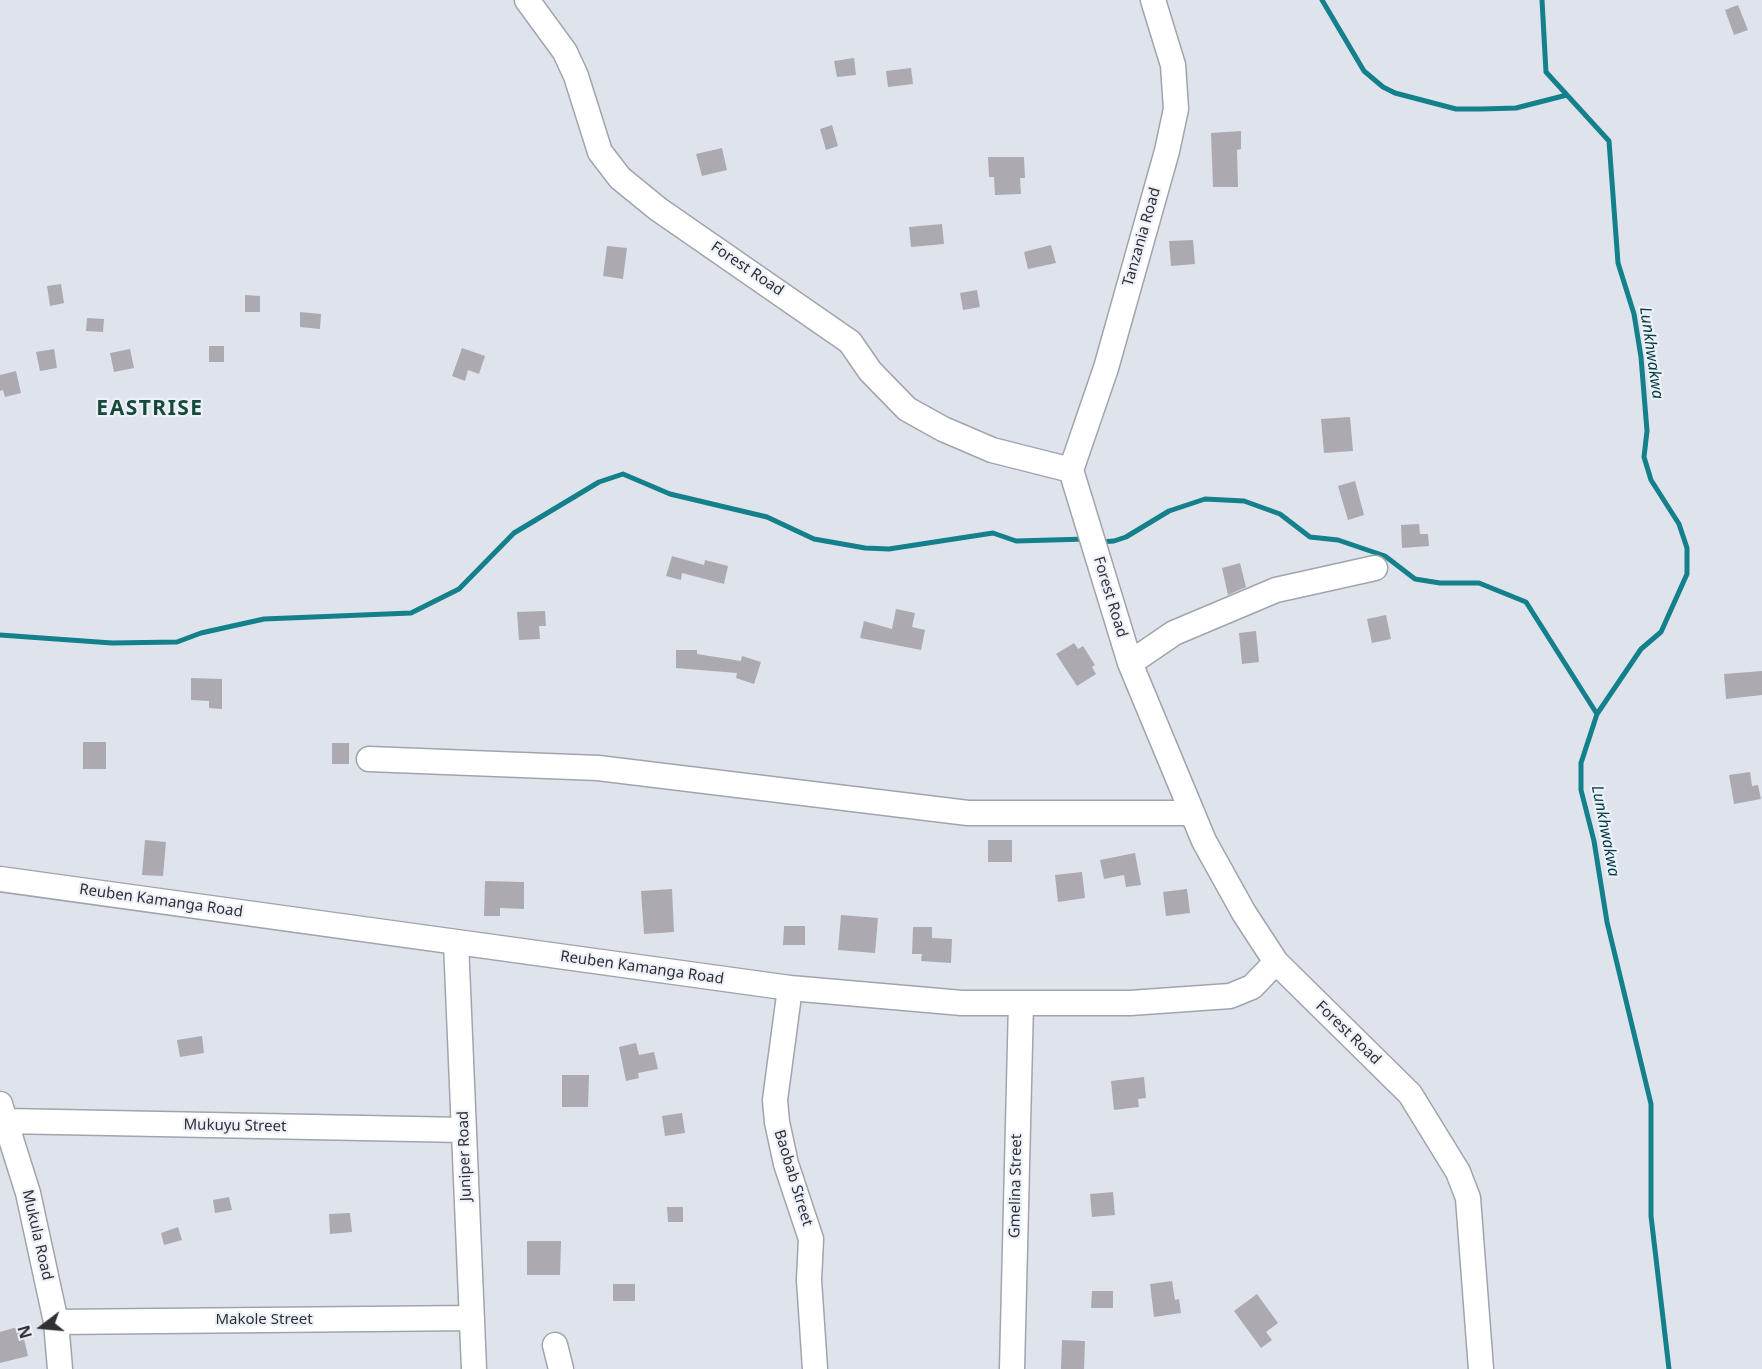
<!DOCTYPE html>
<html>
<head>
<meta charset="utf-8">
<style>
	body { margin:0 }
	#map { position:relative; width:1762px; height:1369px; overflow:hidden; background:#dfe4ec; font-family:"Noto Sans",sans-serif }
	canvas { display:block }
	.north { position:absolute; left:12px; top:1297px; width:60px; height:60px; -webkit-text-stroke:4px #ecf1f9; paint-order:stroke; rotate:254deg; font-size:16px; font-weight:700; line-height:24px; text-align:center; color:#2e3033 }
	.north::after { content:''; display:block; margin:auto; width:21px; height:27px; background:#2e3033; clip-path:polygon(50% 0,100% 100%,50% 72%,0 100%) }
</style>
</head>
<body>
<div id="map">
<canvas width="1762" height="1369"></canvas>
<div class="north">N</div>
</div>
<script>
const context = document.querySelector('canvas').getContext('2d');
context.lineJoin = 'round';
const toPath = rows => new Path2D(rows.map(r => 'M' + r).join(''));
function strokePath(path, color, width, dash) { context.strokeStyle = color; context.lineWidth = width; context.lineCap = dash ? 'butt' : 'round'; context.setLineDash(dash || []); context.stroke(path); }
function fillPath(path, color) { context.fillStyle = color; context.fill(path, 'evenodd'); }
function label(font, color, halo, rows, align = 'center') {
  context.font = font + ' "Noto Sans",sans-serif'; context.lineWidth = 4.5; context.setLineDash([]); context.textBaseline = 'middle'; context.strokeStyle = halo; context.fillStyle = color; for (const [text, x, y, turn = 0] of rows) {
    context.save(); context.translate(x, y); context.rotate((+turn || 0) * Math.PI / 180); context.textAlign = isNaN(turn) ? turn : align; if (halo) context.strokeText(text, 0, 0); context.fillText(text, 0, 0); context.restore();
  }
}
const stream = toPath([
	[1322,0,1364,71,1383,87,1395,93,1456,109,1482,109,1516,108,1567,95],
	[1542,0,1546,72,1609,141,1618,263,1634,314,1641,357,1647,431,1644,457,1651,480,1679,524,1687,548,1687,574,1661,632,1641,649,1597,714,1581,763,1581,790,1594,841,1607,922,1651,1104,1651,1216,1669,1369],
	[1099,542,1114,541,1126,537,1169,511,1205,499,1244,501,1280,514,1310,537,1338,540,1385,556,1415,579,1440,583,1479,583,1526,602,1597,714],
	[0,635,112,643,177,642,201,633,264,619,411,613,459,589,514,533,599,482,623,474,670,494,767,517,814,539,865,548,889,549,993,533,1016,541,1087,539]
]);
const building = toPath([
	[1738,5,1748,30,1734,35,1725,10],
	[854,58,856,75,837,77,834,61],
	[911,68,913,84,888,87,886,71],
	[832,125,838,146,826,150,820,129],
	[1241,131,1241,149,1237,150,1238,187,1213,187,1211,133],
	[722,148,727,170,702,176,696,154],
	[988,157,1024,157,1025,178,1020,178,1021,194,995,195,994,177,989,177],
	[942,224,944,244,911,247,909,227],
	[1193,240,1195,264,1171,266,1169,241],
	[1051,245,1056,263,1028,269,1024,252],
	[607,246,627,248,623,279,603,276],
	[61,284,64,303,50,306,47,286],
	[977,290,980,307,963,310,960,293],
	[245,295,260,296,260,312,245,312],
	[300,312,321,314,320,329,300,327],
	[87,318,104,319,103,332,86,331],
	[209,346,224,346,224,362,209,362],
	[462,348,485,356,479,374,468,370,465,381,452,376],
	[54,349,57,368,40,371,36,352],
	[130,349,134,368,114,372,110,353],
	[16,371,21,393,5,397,3,390,0,391,0,375],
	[1350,417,1353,451,1324,453,1321,419],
	[1355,481,1364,515,1348,520,1338,486],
	[1419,524,1420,534,1428,534,1429,546,1402,548,1401,525],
	[672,556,704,565,705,560,728,566,724,584,682,573,681,580,666,576],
	[1240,563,1246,587,1228,595,1222,568],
	[896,609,915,613,912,627,925,630,921,650,860,638,864,621,892,629],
	[545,611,546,626,539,626,540,639,519,640,517,612],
	[1386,615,1391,639,1372,643,1367,619],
	[1256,631,1259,662,1242,664,1239,633],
	[1074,643,1078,649,1083,646,1095,665,1092,667,1096,674,1077,686,1056,654],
	[676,650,697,650,697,654,741,661,742,656,761,662,754,684,736,678,737,673,676,668],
	[1762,671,1762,695,1726,699,1724,674],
	[191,678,222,679,222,709,209,708,209,701,191,700],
	[83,742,106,742,106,769,83,769],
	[332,743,349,743,349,764,332,764],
	[1750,772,1752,786,1758,785,1761,799,1734,804,1729,775],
	[145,840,166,842,163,876,142,875],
	[988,840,1012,840,1012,862,988,862],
	[1135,853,1141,885,1126,887,1124,875,1104,879,1100,860],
	[1082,872,1085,898,1058,902,1055,875],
	[485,881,524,882,524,909,500,908,500,916,484,916],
	[672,889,674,932,644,934,641,891],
	[1187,889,1190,913,1166,916,1163,892],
	[841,915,878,918,875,953,838,950],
	[784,926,805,926,805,945,783,945],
	[913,927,932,927,932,938,952,939,951,963,921,961,922,954,912,954],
	[202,1036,204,1053,180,1057,177,1040],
	[636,1043,639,1055,654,1052,658,1069,638,1073,639,1078,626,1081,619,1047],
	[562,1075,589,1075,588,1107,562,1107],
	[1144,1077,1146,1098,1138,1099,1139,1107,1114,1110,1111,1081],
	[682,1113,685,1133,665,1136,662,1116],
	[1113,1192,1115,1215,1092,1217,1090,1194],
	[229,1197,232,1210,215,1213,213,1200],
	[667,1207,683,1207,683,1222,668,1222],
	[350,1213,352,1232,330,1234,329,1214],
	[178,1227,182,1240,164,1245,161,1233],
	[527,1241,561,1241,560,1275,527,1275],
	[1172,1281,1175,1300,1179,1299,1181,1313,1154,1317,1150,1284],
	[613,1284,635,1284,635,1301,613,1301],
	[1092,1291,1113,1291,1113,1308,1091,1308],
	[1257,1294,1278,1323,1266,1332,1272,1340,1261,1348,1234,1311],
	[21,1326,28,1356,0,1363,0,1332],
	[1062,1340,1085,1341,1084,1369,1061,1369]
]);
const minor = toPath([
	[527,0,565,52,576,76,600,152,620,178,658,209,850,342,870,371,907,409,943,429,992,450,1071,470],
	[1071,470,1130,663,1204,841,1244,913,1276,962,1410,1094,1458,1172,1468,1198,1481,1369],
	[1071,470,1106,368,1167,151,1176,109,1173,65,1153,0],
	[1130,663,1174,633,1276,590,1375,568],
	[369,759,598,768,968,813,1192,813],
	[0,879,790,988,962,1003,1130,1003,1230,996,1252,987,1276,962],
	[456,942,474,1369],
	[790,988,775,1100,777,1122,786,1164,811,1239,809,1280,815,1369],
	[0,1104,28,1193,56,1322,60,1369],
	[6,1121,464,1130],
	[56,1322,472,1318],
	[555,1345,561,1369],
	[1012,1369,1021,1003]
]);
const streetNames = [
	["Tanzania Road",1142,237,-74],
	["Forest Road",747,269,34],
	["Forest Road",1110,597,73],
	["Reuben Kamanga Road",161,901,8],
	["Reuben Kamanga Road",642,968,8],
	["Forest Road",1348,1033,44],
	["Mukuyu Street",235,1126,1],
	["Juniper Road",465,1156,-92],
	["Baobab Street",793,1178,73],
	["Gmelina Street",1016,1186,-89],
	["Mukula Road",37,1235,77],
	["Makole Street",264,1320]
];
const waterNames = [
	["Lunkhwakwa",1651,353,82],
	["Lunkhwakwa",1605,831,79]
];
const districtNames = [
	["EASTRISE",150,409]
];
strokePath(stream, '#13808b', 5);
fillPath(building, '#aca9b1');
strokePath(minor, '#a0a4ac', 27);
strokePath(minor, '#fff', 24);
label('15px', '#2e3033', '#ecf1f9', streetNames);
label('italic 16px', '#003b41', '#ecf1f9', waterNames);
context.letterSpacing = '1.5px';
label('bold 21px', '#17493a', '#ecf1f9', districtNames);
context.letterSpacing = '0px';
</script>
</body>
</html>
